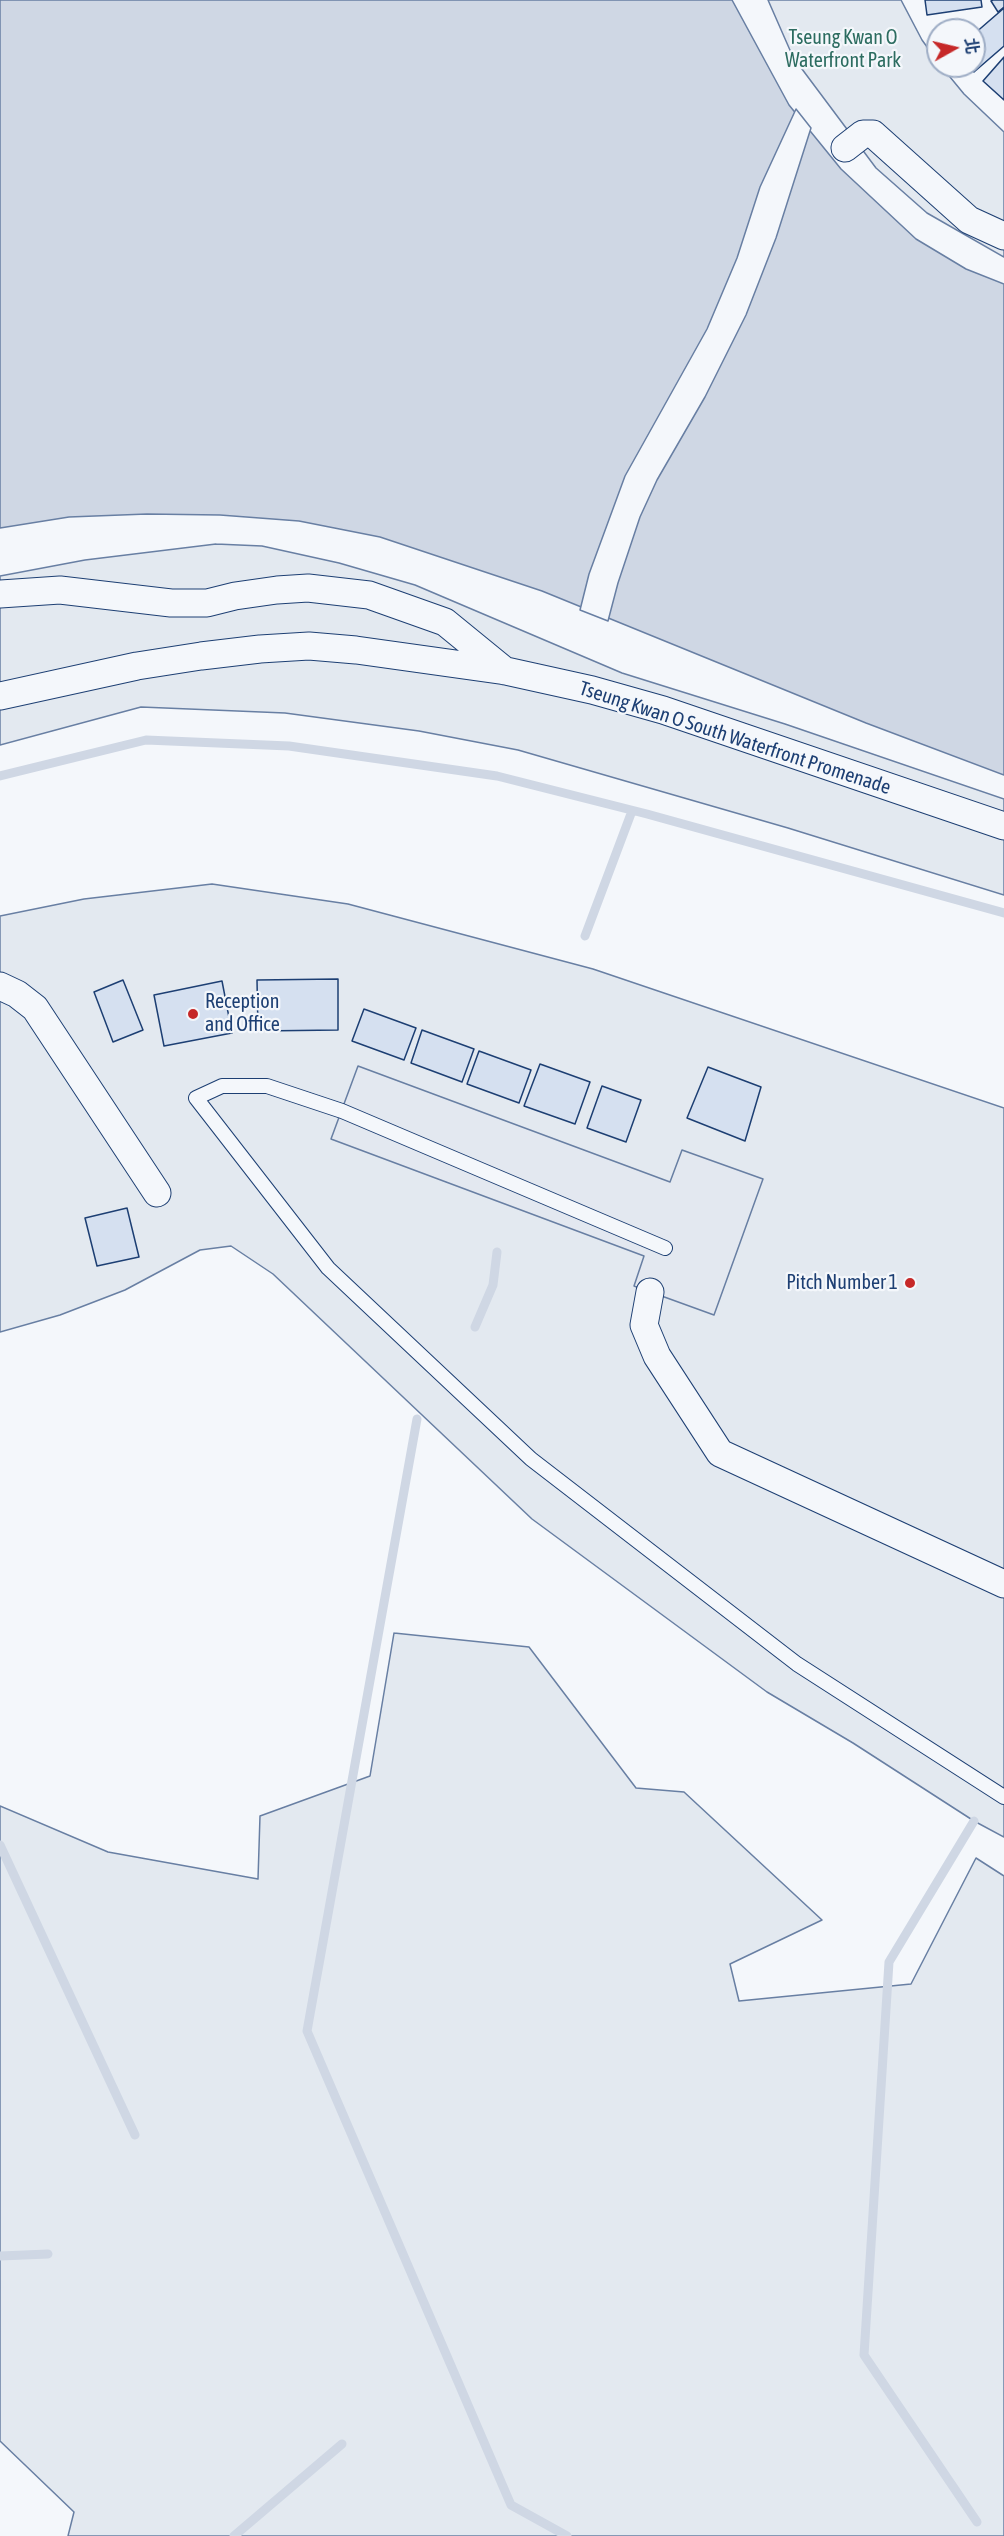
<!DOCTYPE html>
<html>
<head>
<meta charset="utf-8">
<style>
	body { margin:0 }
	#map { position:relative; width:1004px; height:2536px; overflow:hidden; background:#f4f7fb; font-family:"Asap Condensed","Noto Sans TC",sans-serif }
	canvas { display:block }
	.north { position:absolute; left:926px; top:18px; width:60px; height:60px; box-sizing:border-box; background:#f4f7fb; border:2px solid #9eadc5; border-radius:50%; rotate:82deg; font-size:16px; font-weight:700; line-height:24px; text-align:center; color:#1d3f73 }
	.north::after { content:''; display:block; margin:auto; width:21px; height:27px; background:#c62828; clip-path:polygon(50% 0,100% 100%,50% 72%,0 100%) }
</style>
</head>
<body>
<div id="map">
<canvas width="1004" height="2536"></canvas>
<div class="north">北</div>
</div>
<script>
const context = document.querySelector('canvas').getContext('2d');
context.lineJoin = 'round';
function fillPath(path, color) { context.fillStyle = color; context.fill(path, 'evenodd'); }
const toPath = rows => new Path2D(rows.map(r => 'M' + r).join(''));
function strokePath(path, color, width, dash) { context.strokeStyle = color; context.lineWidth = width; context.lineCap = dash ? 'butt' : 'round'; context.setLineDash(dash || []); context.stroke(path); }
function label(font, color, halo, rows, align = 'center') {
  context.font = font + ' "Asap Condensed",sans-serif'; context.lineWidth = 4.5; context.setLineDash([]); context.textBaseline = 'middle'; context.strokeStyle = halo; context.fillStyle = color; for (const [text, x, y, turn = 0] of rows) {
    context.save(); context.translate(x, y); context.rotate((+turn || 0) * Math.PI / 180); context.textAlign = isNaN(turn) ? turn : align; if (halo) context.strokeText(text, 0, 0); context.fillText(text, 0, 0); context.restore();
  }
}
const green = toPath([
	[768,0,901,0,922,40,938,62,938,66,941,66,964,94,1004,132,1004,257,927,213,876,168,793,57,768,0],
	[216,544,262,546,339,563,415,585,622,673,785,724,1004,799,1004,895,788,828,518,750,419,731,285,713,141,707,0,745,0,576,85,560,216,544],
	[212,884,348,904,593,969,1004,1108,1004,1837,974,1821,853,1743,767,1692,532,1519,273,1274,231,1246,200,1250,125,1290,60,1315,0,1332,0,916,84,899,212,884],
	[394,1633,529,1647,636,1788,684,1792,822,1920,730,1964,739,2001,911,1984,976,1858,1004,1876,1004,2536,68,2536,74,2512,0,2441,0,1806,108,1852,258,1879,260,1816,370,1776,394,1633]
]);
const parking = toPath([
	[358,1066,670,1182,682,1150,763,1179,714,1315,634,1286,644,1256,331,1139,358,1066]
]);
const water = toPath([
	[0,0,732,0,789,105,841,169,916,239,966,269,1004,284,1004,775,866,723,542,591,380,537,299,521,220,515,147,514,69,517,0,528,0,0]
]);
const pier = toPath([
	[796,109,811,128,776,238,746,315,705,397,657,480,640,517,618,583,608,621,580,610,589,574,625,476,707,329,737,258,760,187,796,109]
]);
const stream = toPath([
	[0,776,146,740,289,746,497,776,647,814,1004,913],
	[585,936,632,811],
	[475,1327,493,1285,497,1252],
	[417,1419,307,2031,511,2505,567,2536],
	[974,1821,889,1962,864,2355,977,2522],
	[0,1845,135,2135],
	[0,2256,48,2254],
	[234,2536,342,2444]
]);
const building = toPath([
	[925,0,981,0,982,7,927,15,925,0],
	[993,0,1004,0,1004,7,998,12,991,1,993,0],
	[1004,8,1004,46,974,72,968,66,974,66,974,34,1004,8],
	[1004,57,1004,100,983,81,1004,57],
	[338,979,338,1030,258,1031,257,980,338,979],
	[123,980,143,1030,113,1042,94,992,123,980],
	[222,981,232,1033,164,1046,154,995,222,981],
	[364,1009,416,1028,404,1060,352,1041,364,1009],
	[422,1030,474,1049,462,1082,411,1063,422,1030],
	[479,1051,531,1070,519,1103,467,1084,479,1051],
	[540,1064,590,1082,575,1124,524,1106,540,1064],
	[708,1067,761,1087,745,1141,687,1118,708,1067],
	[602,1086,641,1100,626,1142,587,1128,602,1086],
	[127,1208,139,1257,97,1266,85,1218,127,1208]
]);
const lane = toPath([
	[665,1248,342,1111,267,1086,222,1086,196,1098,328,1268,531,1459,797,1664,1004,1797]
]);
const street = toPath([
	[845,148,863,134,873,134,969,220,1004,236],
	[0,594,60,590,171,603,207,603,235,596,277,590,308,588,369,595,445,622,505,671],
	[0,696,137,666,201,656,260,649,309,646,356,650,506,671,592,690,663,710,1004,826],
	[0,986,17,994,35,1008,157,1193],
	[650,1292,644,1325,657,1356,720,1453,1004,1584]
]);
const markers = [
	[193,1014,6,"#c62828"],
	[910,1283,6,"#c62828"]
];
const parkNames = [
	["Tseung Kwan O",843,38],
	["Waterfront Park",843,61]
];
const streetNames = [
	["Tseung Kwan O South Waterfront Promenade",735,738,18]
];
const poiNames = [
	["Reception",205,1002],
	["and Office",205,1025],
	["Pitch Number 1",898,1283,"right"]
];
fillPath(green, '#e3e9f0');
strokePath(green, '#687fa3', 1.5);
fillPath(parking, '#e3e8f0');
strokePath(parking, '#687fa3', 1.5);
fillPath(water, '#cfd7e4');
strokePath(water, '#687fa3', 1.5);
fillPath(pier, '#f4f7fb');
strokePath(pier, '#687fa3', 1.5);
strokePath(stream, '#cfd7e4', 9);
fillPath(building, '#d5e0f0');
strokePath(building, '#1d3f73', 1.5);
strokePath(lane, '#1d3f73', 16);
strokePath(street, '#1d3f73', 29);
strokePath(lane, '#f4f7fb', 14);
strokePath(street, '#f4f7fb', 27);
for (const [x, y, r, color] of markers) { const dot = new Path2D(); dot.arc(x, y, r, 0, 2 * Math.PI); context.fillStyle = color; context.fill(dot); strokePath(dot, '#f4f7fb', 2); }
label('20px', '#2c6c60', '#f4f7fb', parkNames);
label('20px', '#1d3f73', '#f4f7fb', streetNames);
label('20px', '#1d3f73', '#f4f7fb', poiNames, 'left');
</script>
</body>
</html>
